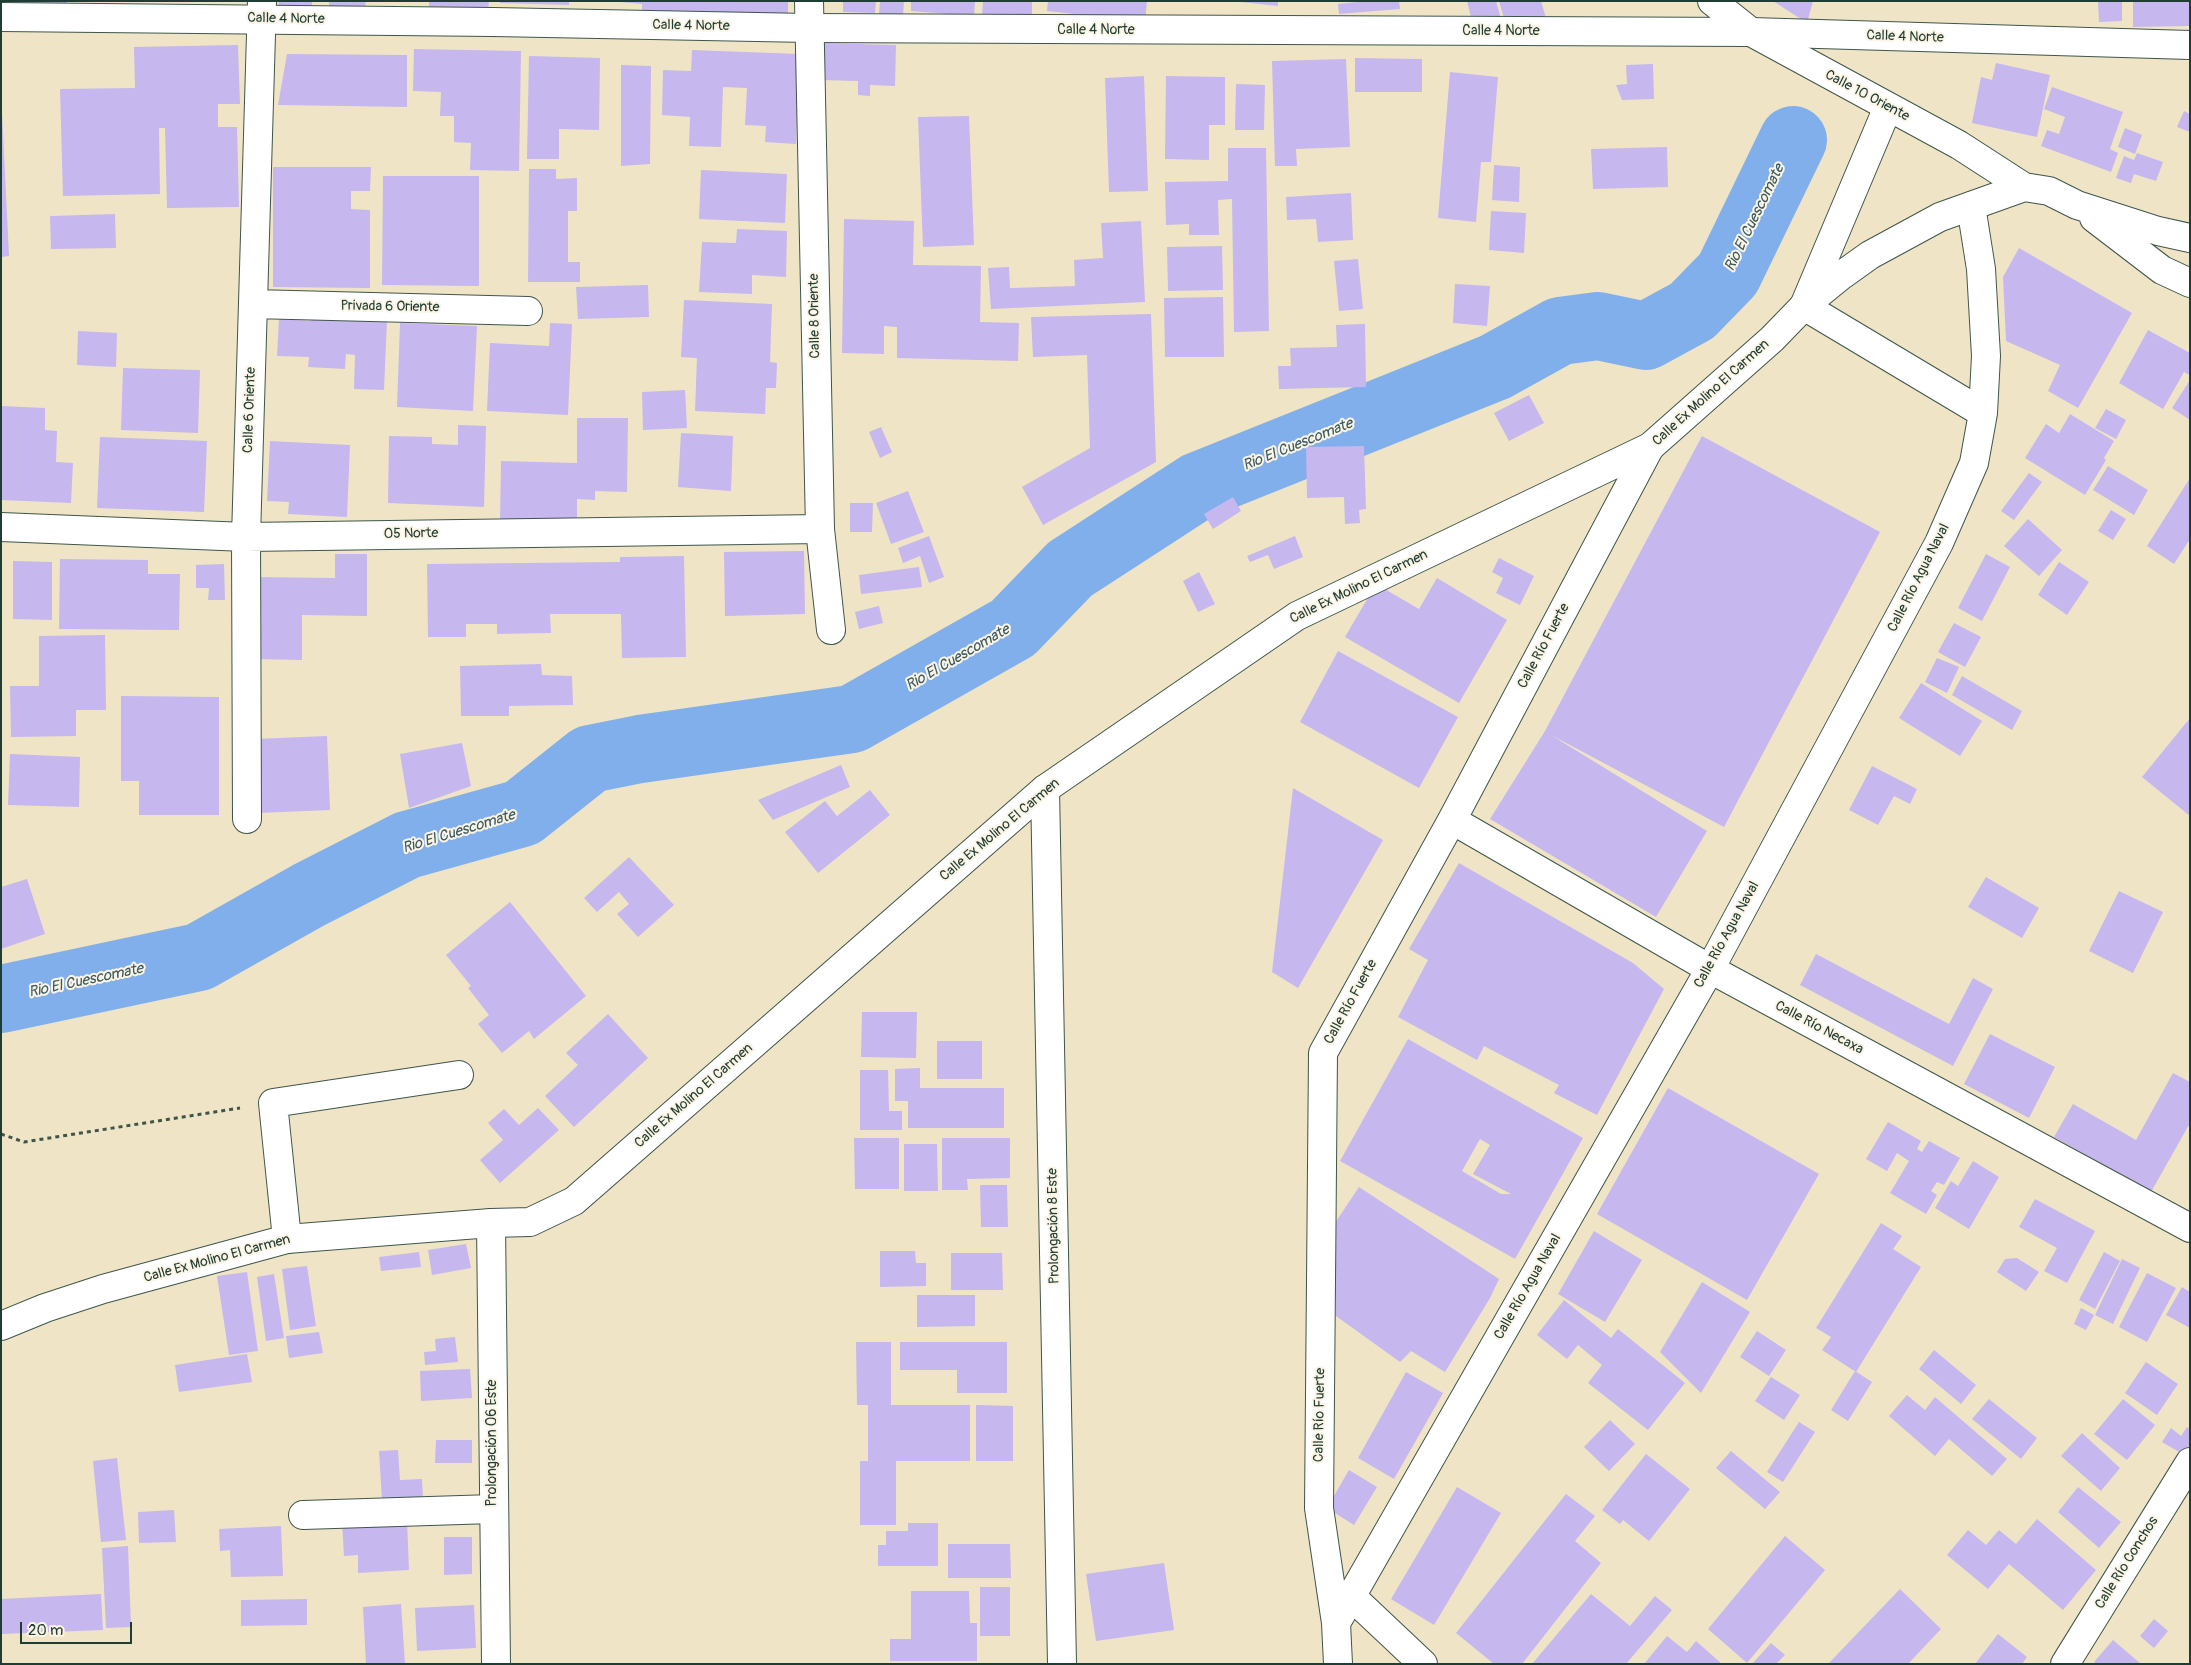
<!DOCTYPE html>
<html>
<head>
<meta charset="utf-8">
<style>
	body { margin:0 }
	#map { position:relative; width:2191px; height:1665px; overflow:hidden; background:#efe5c6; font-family:Pangolin,sans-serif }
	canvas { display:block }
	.frame { position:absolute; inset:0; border:2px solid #1f3d34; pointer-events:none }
	.scale { position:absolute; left:20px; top:1622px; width:112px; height:22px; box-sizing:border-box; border:2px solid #1f3d34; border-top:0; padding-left:6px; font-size:15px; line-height:18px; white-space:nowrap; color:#1f3d34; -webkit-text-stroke:4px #fcf5e5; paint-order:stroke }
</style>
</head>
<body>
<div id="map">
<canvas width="2191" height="1665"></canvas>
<div class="frame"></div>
<div class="scale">20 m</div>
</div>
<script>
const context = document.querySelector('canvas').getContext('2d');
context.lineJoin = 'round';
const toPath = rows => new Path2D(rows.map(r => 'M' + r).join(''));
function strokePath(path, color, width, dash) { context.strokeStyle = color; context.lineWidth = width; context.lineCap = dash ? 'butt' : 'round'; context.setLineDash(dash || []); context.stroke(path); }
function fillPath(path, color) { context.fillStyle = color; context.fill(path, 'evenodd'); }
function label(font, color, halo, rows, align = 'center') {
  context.font = font + ' Pangolin,sans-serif'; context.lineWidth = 4; context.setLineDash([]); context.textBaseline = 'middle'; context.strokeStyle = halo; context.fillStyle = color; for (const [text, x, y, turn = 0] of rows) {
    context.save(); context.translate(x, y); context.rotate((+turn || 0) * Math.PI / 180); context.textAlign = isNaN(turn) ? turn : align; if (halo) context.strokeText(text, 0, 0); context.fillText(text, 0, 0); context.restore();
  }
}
const river = toPath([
	[1,999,199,957,309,895,407,845,522,813,590,759,640,749,852,719,1013,628,1070,569,1198,486,1495,367,1560,331,1598,326,1646,336,1692,311,1728,274,1793,140]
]);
const building = toPath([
	[1,1,67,1,67,8,1,8],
	[279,1,312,1,312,11,278,10],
	[329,1,366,1,365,8,329,6],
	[429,1,489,1,488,11,429,9],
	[500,1,569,1,569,5,500,3],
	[609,1,788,1,788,16,642,11,642,4],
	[843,1,876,1,875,13,843,12],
	[880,1,904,1,903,16,879,14],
	[911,1,975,1,974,16,911,11],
	[983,1,1032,1,1032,17,982,15],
	[1048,1,1147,1,1145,22,1047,11],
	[1231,1,1278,1,1278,6],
	[1366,1,1399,1,1400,9,1339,14,1338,4],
	[1467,1,1496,1,1502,22,1474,29],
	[1499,1,1541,1,1546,18,1507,29],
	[1773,1,1813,1,1807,23],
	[2098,1,2122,1,2122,21,2099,22],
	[2133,1,2190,1,2190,26,2133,27],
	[821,43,896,45,895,86,870,85,870,96,858,95,858,81,820,80],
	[238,45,240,104,218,104,218,127,237,127,239,207,167,208,165,128,159,128,160,194,63,196,60,89,135,88,134,47],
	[414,49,521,51,519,171,470,170,471,143,454,142,454,116,440,116,441,92,413,91],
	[692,50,799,54,796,144,765,142,766,126,745,125,747,88,723,87,721,147,689,146,690,117,662,115,663,70,691,71],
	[287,54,407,55,407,107,278,105],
	[529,56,600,58,599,130,559,129,559,159,527,159],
	[1355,58,1422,59,1422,92,1355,92],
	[1346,59,1350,147,1296,149,1297,166,1275,166,1272,61],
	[1996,63,2050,75,2037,137,1972,123,1981,77,1992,80],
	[1653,64,1654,99,1622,100,1616,85,1627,84,1626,65],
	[621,65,651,66,650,164,621,166],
	[1450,72,1498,77,1491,162,1481,162,1476,222,1438,218],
	[1144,76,1148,191,1109,192,1105,78],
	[1166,76,1225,77,1225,125,1209,125,1209,160,1165,159],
	[1236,84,1265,85,1264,130,1235,130],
	[2052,87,2123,112,2110,149,2118,153,2111,172,2041,146,2047,130,2059,134,2065,117,2044,109],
	[1,91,9,256,1,257],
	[2184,111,2190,114,2190,132,2177,127],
	[969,116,974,245,923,247,918,117],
	[2125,128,2142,135,2135,154,2118,147],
	[1667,147,1668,187,1593,189,1591,149],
	[1228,148,1266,148,1269,331,1234,332,1232,199,1218,200,1219,235,1189,235,1189,224,1166,225,1165,182,1228,181],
	[2137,153,2163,162,2156,181,2134,174,2131,183,2116,178,2124,156,2134,160],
	[1494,165,1520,167,1519,202,1492,200],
	[273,167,371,167,370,191,351,191,351,209,370,210,370,288,273,287],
	[529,169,556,169,556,179,577,178,577,211,568,211,568,262,580,262,580,282,528,282],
	[701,170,787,174,785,223,699,219],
	[383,176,479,176,479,286,382,285],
	[1351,193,1353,240,1318,242,1316,219,1287,220,1286,197],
	[1491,211,1526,213,1524,253,1489,250],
	[115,214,116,248,51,249,50,216],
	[844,219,914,221,913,265,981,266,980,322,1019,323,1018,361,897,358,897,327,884,326,884,354,842,353],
	[1141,221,1145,302,991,309,988,268,1009,267,1010,288,1075,286,1074,260,1103,258,1101,223],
	[737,229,787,231,786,277,752,275,752,294,699,292,702,242,736,243],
	[1222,246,1223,290,1168,291,1167,247],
	[2019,248,2132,313,2078,408,2048,391,2060,365,2006,341,2003,277],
	[1358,259,1363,309,1339,311,1334,261],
	[1455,284,1490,286,1487,326,1453,323],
	[648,285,649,317,578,319,576,287],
	[1223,297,1224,357,1165,357,1164,298],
	[684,300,772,304,770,362,777,363,776,388,766,388,765,414,695,411,697,358,681,357],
	[1151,314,1156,462,1043,525,1022,487,1090,448,1087,355,1033,357,1031,317],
	[310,317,387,320,384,390,354,389,355,355,346,354,345,369,308,367,309,357,277,356,279,319,311,321],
	[400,323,477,326,473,411,397,407],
	[550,323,572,324,568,415,487,411,490,343,549,346],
	[1365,324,1366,387,1279,389,1278,366,1291,366,1290,348,1337,347,1336,325],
	[2148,330,2190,353,2190,375,2184,372,2163,409,2119,383],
	[78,331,117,333,116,367,77,365],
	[123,368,200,370,198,433,121,430],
	[2190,380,2190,420,2172,408],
	[685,390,687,428,643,430,642,392],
	[1529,395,1544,423,1509,441,1494,413],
	[1,406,45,408,45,430,57,431,56,462,73,463,71,503,1,500],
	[2106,409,2126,420,2116,439,2095,428],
	[2070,414,2114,441,2104,458,2106,460,2085,495,2025,458,2046,424,2059,433],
	[577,418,628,418,627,492,595,491,595,500,577,499,577,526,500,523,501,461,577,463],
	[458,425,486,426,484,507,388,503,389,436,432,437,432,444,458,445],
	[881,427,892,452,880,458,869,432],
	[681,433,733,436,731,491,678,487],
	[1702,436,1880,532,1724,827,1551,735,1707,831,1656,917,1490,819,1545,731],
	[100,437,207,441,204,512,97,508],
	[270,441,350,445,347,517,288,514,289,502,267,501],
	[1364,446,1366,509,1359,510,1360,523,1345,524,1344,497,1307,498,1306,447],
	[2108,466,2148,490,2134,515,2093,490],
	[2029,473,2042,482,2014,520,2001,511],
	[2190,478,2190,539,2174,564,2147,546],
	[908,491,924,532,891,544,876,503],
	[1233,497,1241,511,1213,529,1204,514],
	[850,503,873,503,872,532,850,532],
	[2111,510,2126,519,2113,540,2098,531],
	[2028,519,2062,550,2039,576,2004,546],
	[929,536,944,577,929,583,920,556,903,563,898,548],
	[1295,536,1303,557,1274,569,1268,555,1250,562,1247,556],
	[804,551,805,614,725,616,724,552],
	[335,554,367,554,367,616,302,615,302,660,253,659,254,577,335,578],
	[1986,554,2010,567,1982,621,1958,608],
	[684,556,686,657,622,658,621,614,550,614,551,633,497,634,497,624,466,624,466,637,428,637,427,564,620,562,620,557],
	[1499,558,1534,576,1520,605,1496,593,1503,578,1492,572],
	[60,559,148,560,148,574,180,574,179,630,59,629],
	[13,561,52,562,52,620,13,619],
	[2059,562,2089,582,2067,615,2038,595],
	[224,564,225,600,208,600,209,588,196,588,196,565],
	[919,567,922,587,861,594,859,575],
	[1199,572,1215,604,1198,612,1183,581],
	[1437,578,1507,620,1459,703,1345,637,1376,584,1419,609],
	[879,606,883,623,859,629,855,612],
	[1954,623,1981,637,1965,667,1938,652],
	[105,635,106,710,76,710,76,736,11,737,10,686,39,686,39,636],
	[1338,651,1458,717,1419,788,1300,722],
	[1937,658,1959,667,1947,693,1925,682],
	[541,664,542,675,572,676,573,705,509,706,509,716,461,716,460,666],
	[1962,676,2022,711,2012,730,1952,695],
	[1921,683,1982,721,1960,756,1899,718],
	[121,696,219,697,219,815,139,815,139,781,121,781],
	[2190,718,2190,816,2142,777],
	[327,736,330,810,258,813,255,739],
	[462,743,471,786,409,808,400,754],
	[10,754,80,757,79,807,8,805],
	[841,765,850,787,773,820,758,800],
	[1872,766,1917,789,1910,804,1894,796,1878,825,1849,810],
	[1293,788,1383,840,1298,988,1272,972],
	[870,790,890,815,818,873,785,832,825,801,837,816],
	[629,857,674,905,638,937,617,914,629,904,619,892,597,912,584,898],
	[1459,863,1633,963,1664,989,1597,1115,1554,1093,1559,1085,1484,1046,1477,1060,1398,1017,1428,960,1409,949],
	[1986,877,2039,908,2022,938,1968,907],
	[27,879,45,934,1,949,1,887],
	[2119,891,2163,912,2133,973,2089,951],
	[510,902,586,996,534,1039,529,1031,502,1053,478,1024,489,1015,468,988,471,986,446,955],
	[1816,954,1949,1024,1973,978,1993,989,1953,1066,1800,985],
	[862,1012,917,1012,916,1058,861,1057],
	[608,1014,648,1058,574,1127,545,1096,578,1065,566,1053],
	[1990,1034,2055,1067,2029,1118,1964,1084],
	[1408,1039,1583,1138,1515,1259,1340,1161],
	[1480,1139,1490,1145,1473,1174,1511,1194,1501,1194,1462,1171],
	[937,1041,982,1041,982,1079,937,1079],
	[920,1068,920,1088,1004,1088,1004,1128,908,1128,908,1101,895,1101,895,1069],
	[860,1070,888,1070,889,1111,902,1111,902,1130,860,1130],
	[2173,1073,2190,1082,2190,1123,2151,1192,2054,1137,2073,1104,2136,1140],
	[1668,1088,1819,1174,1747,1300,1597,1214],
	[538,1108,559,1130,500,1183,480,1160,503,1140,488,1123,504,1109,519,1125],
	[1888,1122,1921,1141,1917,1149,1922,1152,1929,1141,1960,1158,1944,1185,1937,1182,1931,1191,1937,1195,1926,1214,1890,1193,1909,1161,1897,1153,1887,1171,1866,1159],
	[854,1138,899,1138,899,1189,855,1189],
	[942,1138,1010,1138,1010,1178,967,1179,968,1190,942,1190],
	[904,1144,937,1144,938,1191,904,1191],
	[1973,1161,1999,1177,1969,1229,1935,1208,1951,1181,1958,1186],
	[980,1185,1007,1185,1008,1227,981,1227],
	[1359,1187,1499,1279,1490,1298,1445,1372,1411,1351,1400,1362,1336,1316,1335,1223],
	[2035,1199,2095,1231,2067,1283,2044,1271,2057,1248,2019,1227],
	[1881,1223,1902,1236,1893,1249,1921,1267,1856,1372,1822,1350,1831,1337,1816,1328],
	[1594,1231,1642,1260,1605,1322,1558,1294],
	[466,1244,471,1268,432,1275,428,1250],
	[880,1251,915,1251,916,1263,926,1263,926,1286,880,1287],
	[419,1252,421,1267,381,1271,379,1257],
	[2104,1252,2120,1261,2095,1309,2079,1300],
	[951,1253,1002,1253,1003,1290,951,1290],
	[2017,1258,2039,1272,2026,1291,1997,1272,2005,1259],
	[2122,1259,2140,1268,2113,1324,2095,1315],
	[307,1266,316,1326,290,1330,282,1269],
	[247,1272,258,1351,229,1355,217,1276],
	[2147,1273,2176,1288,2147,1342,2119,1327],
	[274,1274,284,1338,266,1341,257,1277],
	[1702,1282,1750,1312,1701,1393,1660,1352],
	[2182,1287,2190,1292,2190,1328,2166,1315],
	[917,1295,975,1295,975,1326,917,1327],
	[1564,1300,1611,1338,1618,1329,1685,1383,1648,1430,1588,1383,1602,1365,1578,1345,1567,1359,1537,1335],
	[2081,1308,2094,1315,2086,1330,2074,1324],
	[1757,1331,1786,1350,1769,1376,1740,1357],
	[319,1332,323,1353,289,1358,286,1336],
	[455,1337,458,1362,425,1365,424,1352,436,1351,435,1339],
	[856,1342,891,1342,891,1405,970,1405,970,1461,896,1461,896,1525,860,1525,860,1461,868,1461,868,1405,857,1405],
	[900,1342,1007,1342,1007,1393,957,1393,957,1370,900,1370],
	[1934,1350,1976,1385,1961,1404,1919,1369],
	[247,1354,252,1382,179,1392,175,1365],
	[2146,1362,2178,1384,2157,1415,2125,1393],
	[470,1369,472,1398,421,1401,420,1371],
	[1855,1371,1872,1382,1848,1421,1831,1410],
	[1406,1372,1443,1393,1394,1479,1358,1458],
	[1771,1377,1800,1395,1784,1420,1755,1401],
	[1907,1395,1925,1410,1935,1397,2007,1459,1992,1476,1949,1439,1935,1456,1889,1416],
	[1989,1399,2037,1438,2021,1459,1972,1419],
	[2123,1399,2155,1425,2127,1460,2094,1434],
	[976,1405,1013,1406,1013,1461,976,1461],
	[1610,1420,1635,1444,1609,1471,1584,1447],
	[1799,1422,1815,1432,1783,1482,1767,1472],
	[2187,1427,2190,1429,2190,1450,2186,1456,2162,1442,2171,1428,2181,1436],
	[2082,1433,2120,1468,2101,1491,2061,1456],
	[436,1440,472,1440,472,1463,435,1463],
	[398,1450,400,1480,422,1479,423,1499,382,1500,379,1451],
	[1731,1451,1780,1492,1765,1509,1716,1468],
	[1646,1454,1690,1489,1649,1541,1623,1520,1620,1524,1602,1510],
	[117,1458,126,1540,101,1542,93,1461],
	[1349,1470,1377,1487,1354,1525,1327,1508],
	[1457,1487,1501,1513,1434,1625,1391,1599],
	[2078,1487,2121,1522,2099,1548,2058,1512],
	[1566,1494,1595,1516,1575,1541,1601,1563,1522,1664,1494,1664,1456,1633],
	[174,1510,176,1542,139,1543,138,1512],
	[2037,1519,2096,1570,2063,1610,2009,1564,1988,1589,1947,1555,1968,1530,1986,1545,1999,1530,2016,1544],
	[407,1521,409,1570,358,1573,358,1555,344,1556,342,1523],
	[908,1523,938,1523,938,1566,878,1566,878,1545,886,1545,886,1531,908,1531],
	[281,1526,283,1576,231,1577,230,1550,220,1551,219,1529],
	[1785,1536,1825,1570,1747,1663,1708,1629],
	[444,1537,472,1537,472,1574,444,1575],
	[948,1544,1010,1544,1011,1578,948,1578],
	[128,1546,131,1627,106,1628,102,1548],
	[1164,1563,1174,1630,1096,1641,1086,1574],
	[980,1587,1010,1587,1010,1636,980,1636],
	[1900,1589,1941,1629,1908,1664,1828,1664],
	[911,1591,969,1591,970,1623,977,1623,977,1661,890,1661,890,1639,911,1639],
	[101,1594,103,1630,1,1634,1,1599],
	[1591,1594,1630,1626,1655,1596,1672,1610,1626,1664,1532,1664],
	[307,1599,307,1625,241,1626,241,1600],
	[401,1604,405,1664,366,1664,363,1607],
	[474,1605,476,1648,417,1651,415,1608],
	[2154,1619,2168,1631,2154,1648,2140,1636],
	[1998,1634,2027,1657,2022,1664,1975,1664],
	[1667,1636,1687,1652,1696,1641,1722,1664,1644,1664],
	[2113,1640,2141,1664,2097,1664,2094,1662],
	[1771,1643,1785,1655,1776,1664,1752,1664]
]);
const path = toPath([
	[1,1134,24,1142,240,1108]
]);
const minor = toPath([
	[809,1,820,529,831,630],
	[1751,32,2190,45],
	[1888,107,1804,306,1983,413],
	[253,304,528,311],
	[1,527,246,537,820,529],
	[1045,789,1062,1664],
	[247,819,246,537,262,1],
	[1452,820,1710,969,2190,1228],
	[491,1223,496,1664],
	[287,1239,273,1103,459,1075],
	[303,1515,493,1509],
	[1352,1597,1423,1664],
	[1336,1623,1710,969,1939,543,1974,463,1983,413,1986,356,1981,269,1971,206],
	[1338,1664,1336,1623,1319,1508,1323,1053,1452,820,1650,447],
	[2065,1664,2190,1462]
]);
const major = toPath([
	[1712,1,1751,32,1959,145,2024,187],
	[1,17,493,22,809,28,1751,32],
	[2094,218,2162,270,2190,283],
	[1,1326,45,1308,103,1289,287,1239,491,1223,530,1222,574,1201,1045,789,1297,616,1650,447,1772,339,1804,306,1842,275,1870,255,1940,217,2024,187,2049,191,2077,205,2158,231,2190,238]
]);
const streetNames = [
	["Calle 4 Norte",286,19,1],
	["Calle 4 Norte",691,26,1],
	["Calle 4 Norte",1096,30],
	["Calle 4 Norte",1501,31],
	["Calle 4 Norte",1905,37,2],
	["Calle 10 Oriente",1867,96,28],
	["Privada 6 Oriente",390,307,1],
	["Calle 8 Oriente",815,316,-91],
	["Calle Ex Molino El Carmen",1711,393,-42],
	["Calle 6 Oriente",250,410,-88],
	["05 Norte",411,534,-1],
	["Calle Río Agua Naval",1919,578,-63],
	["Calle Ex Molino El Carmen",1359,587,-26],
	["Calle Río Fuerte",1544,646,-62],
	["Calle Ex Molino El Carmen",1000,830,-40],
	["Calle Río Agua Naval",1727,935,-61],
	["Calle Río Fuerte",1351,1002,-61],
	["Calle Río Necaxa",1819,1028,28],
	["Calle Ex Molino El Carmen",694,1096,-41],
	["Prolongación 8 Este",1054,1226,-91],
	["Calle Ex Molino El Carmen",217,1259,-15],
	["Calle Río Agua Naval",1528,1287,-60],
	["Calle Río Fuerte",1320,1415,-89],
	["Prolongación 06 Este",492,1443,-90],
	["Calle Río Conchos",2127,1563,-58]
];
const waterNames = [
	["Rio El Cuescomate",1755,218,-64],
	["Rio El Cuescomate",1298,445,-22],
	["Rio El Cuescomate",958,658,-30],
	["Rio El Cuescomate",459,832,-17],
	["Rio El Cuescomate",86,981,-12]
];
strokePath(river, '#81afeb', 68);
fillPath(building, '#c6b7ee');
strokePath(minor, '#3e564a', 30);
strokePath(major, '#3e564a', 30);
strokePath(path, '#3e564a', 3, [4, 4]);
strokePath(minor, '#fff', 28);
strokePath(major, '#fff', 28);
label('14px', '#1f3d34', '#fcf5e5', streetNames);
label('italic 15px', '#385a62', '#fcf5e5', waterNames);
</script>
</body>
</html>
